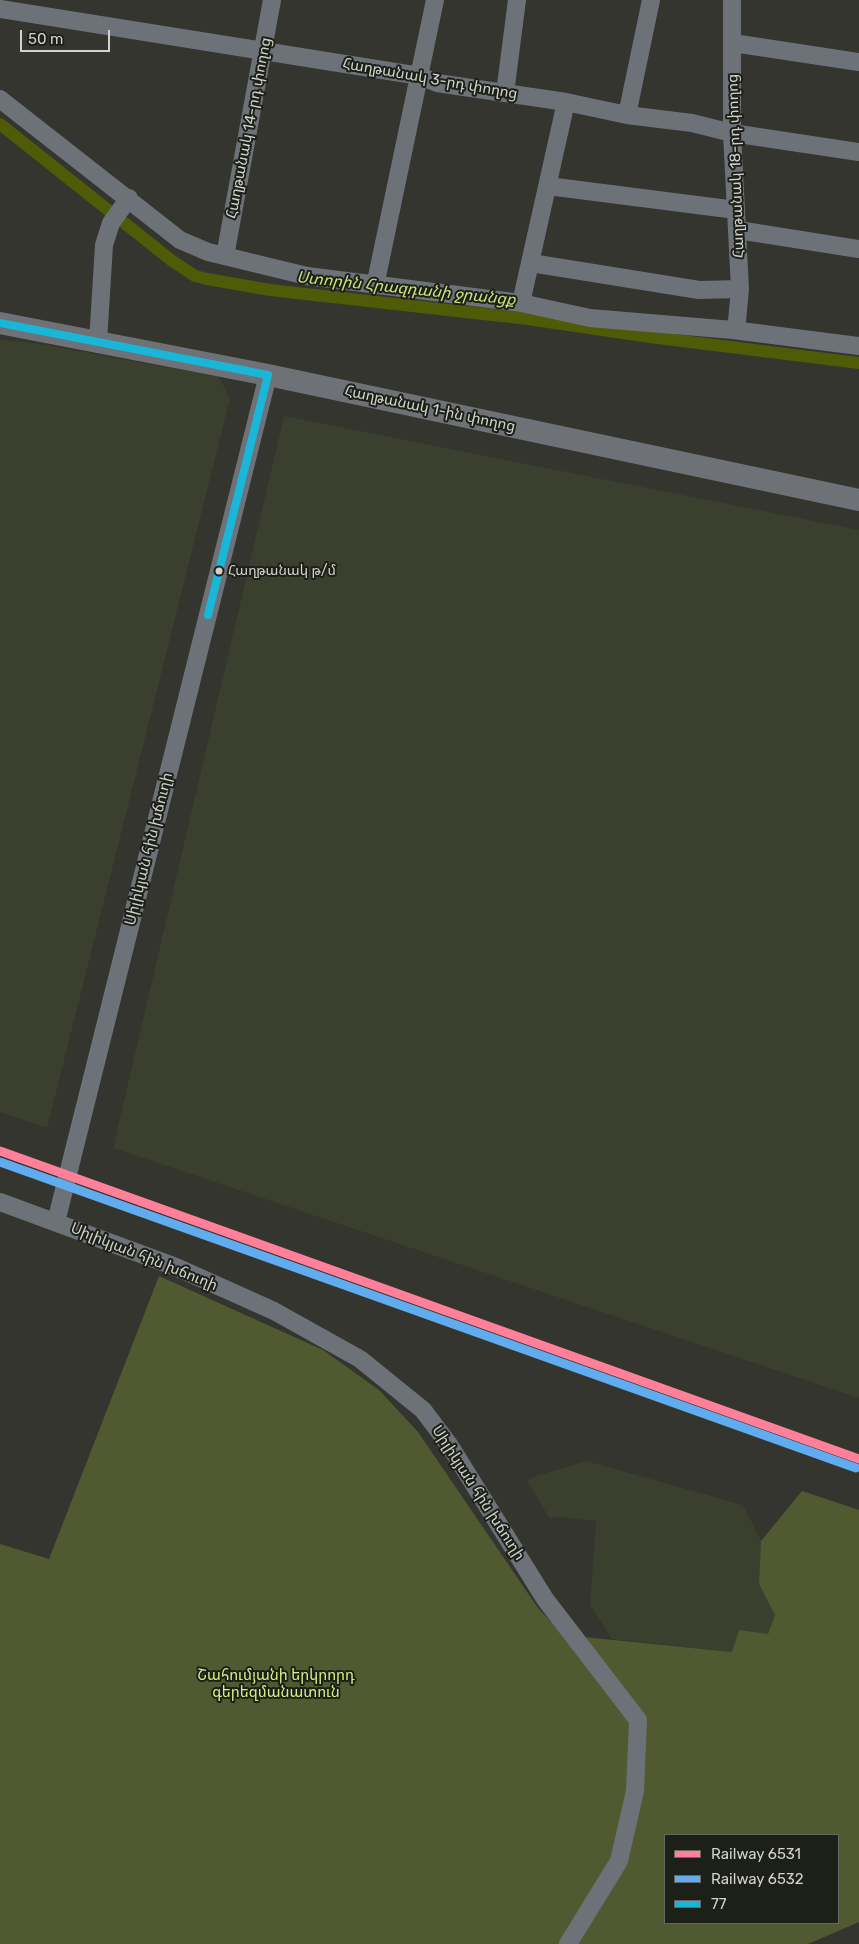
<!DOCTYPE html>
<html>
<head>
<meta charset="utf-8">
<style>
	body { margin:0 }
	#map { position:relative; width:859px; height:1944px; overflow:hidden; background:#34352f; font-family:Rubik,sans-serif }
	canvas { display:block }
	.legend { position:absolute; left:664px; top:1834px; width:175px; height:90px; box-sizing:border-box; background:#1d1f19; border:1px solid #656760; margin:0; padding:6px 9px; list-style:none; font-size:15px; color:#d1d3cb }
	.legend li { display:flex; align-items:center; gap:10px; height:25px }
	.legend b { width:25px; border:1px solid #656760 }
	.scale { position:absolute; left:20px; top:30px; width:90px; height:22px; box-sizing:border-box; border:2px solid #d1d3cb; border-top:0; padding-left:6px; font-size:15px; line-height:18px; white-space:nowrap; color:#d1d3cb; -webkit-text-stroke:4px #1d1f19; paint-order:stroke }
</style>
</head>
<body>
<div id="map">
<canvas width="859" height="1944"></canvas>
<ul class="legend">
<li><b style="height:6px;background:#ff8098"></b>Railway 6531</li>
<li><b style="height:6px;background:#60acee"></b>Railway 6532</li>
<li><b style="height:6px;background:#1ab6d8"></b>77</li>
</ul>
<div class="scale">50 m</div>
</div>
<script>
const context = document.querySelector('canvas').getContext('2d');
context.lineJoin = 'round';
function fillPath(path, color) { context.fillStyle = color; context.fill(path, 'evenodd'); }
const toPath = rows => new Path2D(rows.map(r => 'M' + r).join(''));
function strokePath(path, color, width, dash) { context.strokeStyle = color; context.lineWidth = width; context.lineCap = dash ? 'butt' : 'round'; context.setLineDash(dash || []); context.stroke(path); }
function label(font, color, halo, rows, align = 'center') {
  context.font = font + ' Rubik,"Noto Sans Armenian",sans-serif'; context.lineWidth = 4; context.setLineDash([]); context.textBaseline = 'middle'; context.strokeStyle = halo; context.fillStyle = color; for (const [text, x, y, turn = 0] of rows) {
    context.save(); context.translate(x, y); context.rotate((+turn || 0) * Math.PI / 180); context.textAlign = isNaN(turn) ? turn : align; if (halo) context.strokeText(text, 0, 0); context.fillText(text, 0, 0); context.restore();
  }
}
const built = toPath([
	[0,340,35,343,219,377,230,399,47,1128,0,1112],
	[284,416,859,530,859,1398,113,1148],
	[586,1461,743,1505,761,1541,759,1584,775,1615,768,1635,732,1652,612,1639,590,1605,596,1521,559,1517,550,1519,527,1481,536,1476]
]);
const green = toPath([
	[159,1276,323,1350,379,1390,418,1432,538,1608,564,1635,732,1652,739,1630,768,1634,775,1615,759,1584,761,1541,802,1491,859,1510,859,1922,808,1944,0,1944,0,1544,49,1559],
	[665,1835,838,1835,838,1923,665,1923]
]);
const canal = toPath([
	[0,124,171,260,195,276,207,279,270,290,528,319,650,337,859,363]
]);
const minor = toPath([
	[732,0,732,133,740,289,737,321,733,330],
	[0,9,420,76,437,83,566,102,627,115,692,123,732,133,859,152],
	[733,43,859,62],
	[505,93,517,0],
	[0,99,180,240,208,252,307,276,521,303,590,318,733,330,859,346],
	[627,115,651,0],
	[548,186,736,210],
	[738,230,859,249],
	[225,256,272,0],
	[531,263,699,290,740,289],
	[375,286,435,0],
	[521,303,566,102],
	[98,342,104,245,111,223,129,198],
	[0,1202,176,1267,274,1311,360,1359,423,1410,450,1446,545,1599,638,1720,635,1791,619,1861,568,1944],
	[56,1222,268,375]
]);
const major = toPath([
	[0,323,268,375,859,500]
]);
const bus1 = toPath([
	[0,323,268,375],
	[208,615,268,375]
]);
const rail1 = toPath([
	[0,1151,859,1459]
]);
const rail2 = toPath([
	[0,1162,856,1468]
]);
const markers = [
	[219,571,4.5,"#d1d3cb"]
];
const busNames = [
	["Հաղթանակ թ/մ",228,571]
];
const streetNames = [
	["Հաղթանակ 3-րդ փողոց",430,79,10],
	["Հաղթանակ 14-րդ փողոց",249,128,-79],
	["Հաղթանակ 18-րդ փողոց",736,166,-92],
	["Հաղթանակ 1-ին փողոց",430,409,12],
	["Սիլիկյան հին խճուղի",149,849,-76],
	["Սիլիկյան հին խճուղի",144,1257,22],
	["Սիլիկյան հին խճուղի",478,1493,57]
];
const parkNames = [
	["Շահումյանի երկրորդ",276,1676],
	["գերեզմանատուն",276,1693]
];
const waterNames = [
	["Ստորին Հրազդանի ջրանցք",406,289,6]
];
fillPath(built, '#3b3f2d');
fillPath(green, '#515930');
strokePath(canal, '#4f5b06', 12);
strokePath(minor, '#6d7278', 18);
strokePath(major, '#6e7175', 22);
strokePath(bus1, '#1ab6d8', 8);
strokePath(rail1, '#ff8098', 9);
strokePath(rail2, '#60acee', 9);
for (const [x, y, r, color] of markers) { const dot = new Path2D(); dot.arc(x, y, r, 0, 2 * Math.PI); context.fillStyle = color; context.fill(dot); strokePath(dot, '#1d1f19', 2); }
label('14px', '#d1d3cb', '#1d1f19', busNames, 'left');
label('15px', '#d1d3cb', '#1d1f19', streetNames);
label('15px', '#d7ee81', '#1d1f19', parkNames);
label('italic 16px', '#cce376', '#1d1f19', waterNames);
</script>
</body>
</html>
